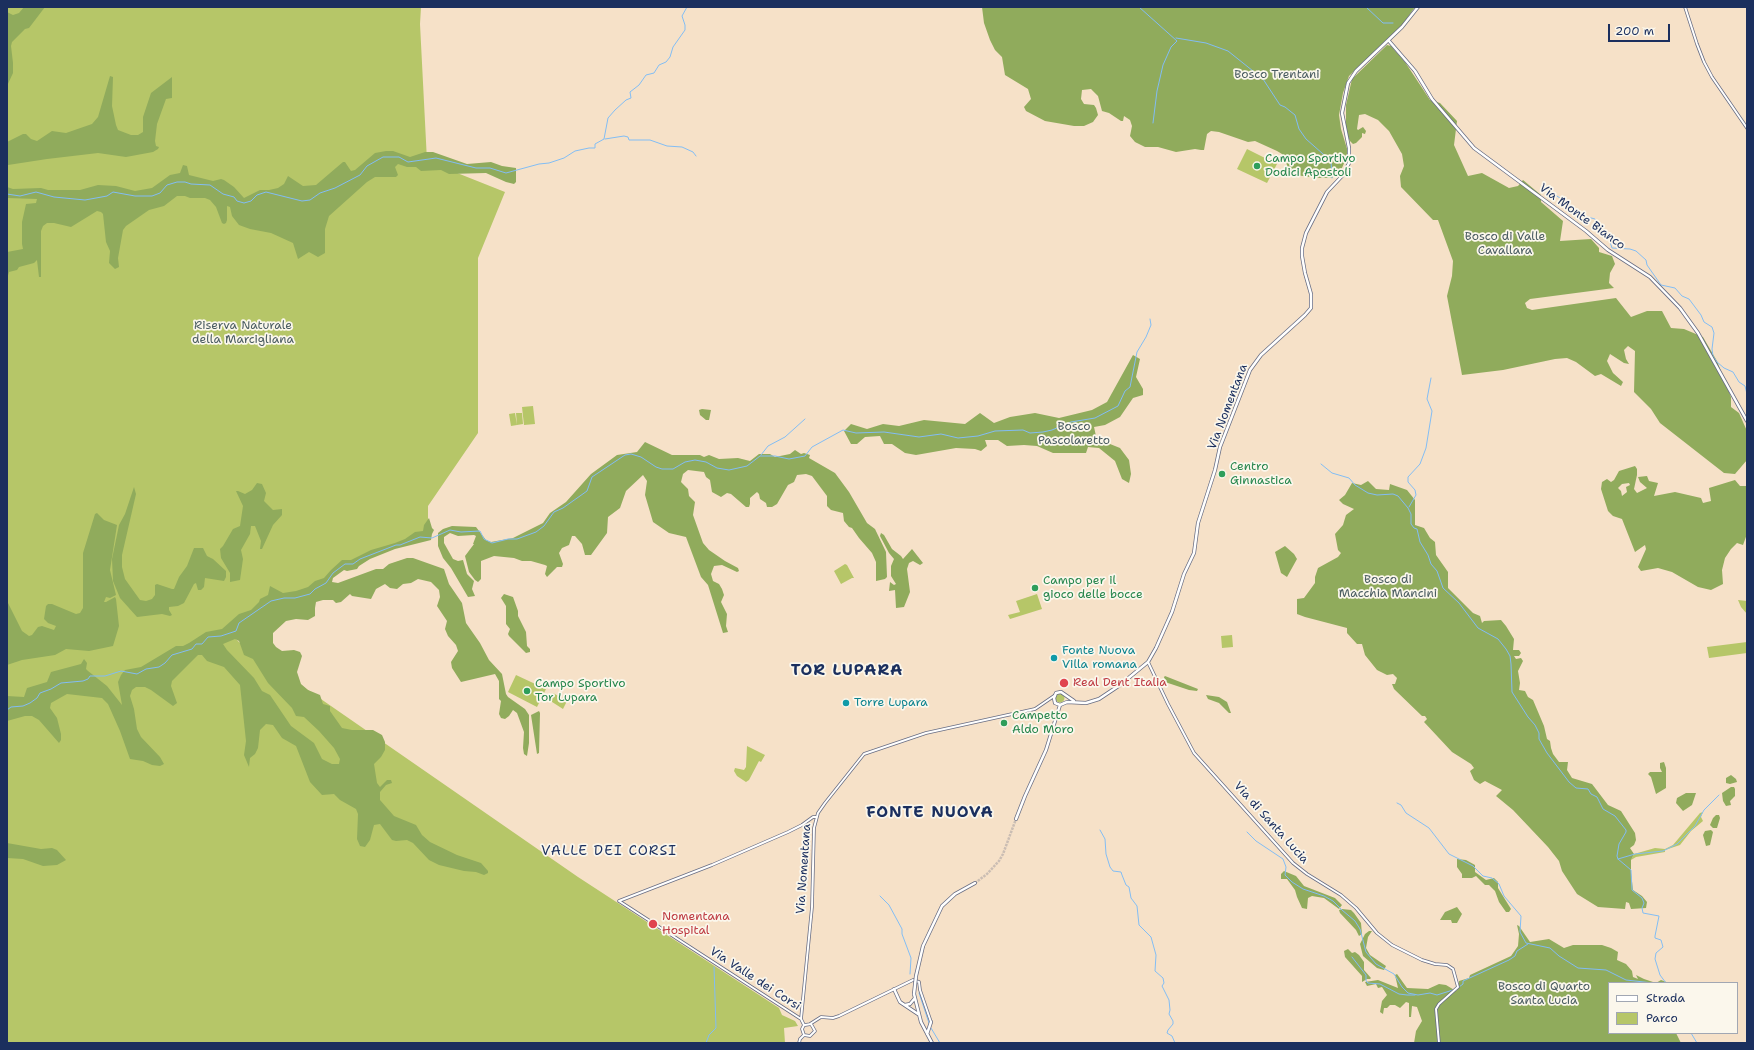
<!DOCTYPE html>
<html>
<head>
<meta charset="utf-8">
<style>
	body { margin:0 }
	#map { position:relative; width:1754px; height:1050px; overflow:hidden; background:#f6e1c8; font-family:"Shantell Sans",sans-serif }
	canvas { display:block }
	.frame { position:absolute; inset:0; border:8px solid #1b2f5e; pointer-events:none }
	.legend { position:absolute; left:1608px; top:982px; width:130px; height:52px; box-sizing:border-box; background:#fbf7ec; border:1px solid #a1a7b3; margin:0; padding:5px 7px; list-style:none; font-size:12px; color:#1b2f5e }
	.legend li { display:flex; align-items:center; gap:8px; height:20px }
	.legend b { width:20px; border:1px solid #a1a7b3 }
	.scale { position:absolute; left:1608px; top:24px; width:62px; height:18px; box-sizing:border-box; border:2px solid #1b2f5e; border-top:0; padding-left:5px; font-size:12px; line-height:14px; white-space:nowrap; color:#1b2f5e; -webkit-text-stroke:3px #fbf7ec; paint-order:stroke }
</style>
</head>
<body>
<div id="map">
<canvas width="1754" height="1050"></canvas>
<div class="frame"></div>
<ul class="legend">
<li><b style="height:5px;background:#fff"></b>Strada</li>
<li><b style="height:11px;background:#b6c668"></b>Parco</li>
</ul>
<div class="scale">200 m</div>
</div>
<script>
const context = document.querySelector('canvas').getContext('2d');
context.lineJoin = 'round';
function fillPath(path, color) { context.fillStyle = color; context.fill(path, 'evenodd'); }
const toPath = rows => new Path2D(rows.map(r => 'M' + r).join(''));
function strokePath(path, color, width, dash) { context.strokeStyle = color; context.lineWidth = width; context.lineCap = dash ? 'butt' : 'round'; context.setLineDash(dash || []); context.stroke(path); }
function label(font, color, halo, rows, align = 'center') {
  context.font = font + ' "Shantell Sans",sans-serif'; context.lineWidth = 3.5; context.setLineDash([]); context.textBaseline = 'middle'; context.strokeStyle = halo; context.fillStyle = color; for (const [text, x, y, turn = 0] of rows) {
    context.save(); context.translate(x, y); context.rotate((+turn || 0) * Math.PI / 180); context.textAlign = isNaN(turn) ? turn : align; if (halo) context.strokeText(text, 0, 0); context.fillText(text, 0, 0); context.restore();
  }
}
const green = toPath([
	[7,7,421,7,420,24,427,161,505,192,478,258,478,433,428,506,428,527,425,537,337,570,235,638,240,643,578,877,779,1008,782,1015,795,1021,798,1026,784,1028,785,1043,7,1043],
	[1247,149,1277,164,1267,183,1237,169],
	[533,406,535,424,524,425,522,407],
	[515,413,517,425,511,426,509,414],
	[516,413,522,413,523,424,517,425],
	[845,564,847,565,854,578,852,578,841,584,834,571],
	[1037,594,1042,609,1010,619,1008,615,1020,612,1016,601],
	[1738,600,1747,601,1747,614,1741,607],
	[1232,635,1233,647,1222,648,1221,636],
	[1747,642,1747,653,1709,658,1707,647],
	[516,675,546,689,537,707,508,692],
	[553,693,567,701,563,709,549,700],
	'1055.5 698a4.5 4.5 0 1 1 9 0a4.5 4.5 0 1 1-9 0Z',
	[747,746,765,755,761,762,759,761,749,780,746,782,737,776,734,771,735,768,744,770,746,767],
	[1703,812,1701,817,1703,821,1691,831,1680,845,1665,850,1665,852,1636,857,1631,860,1634,854,1655,848,1665,849,1673,845,1700,813]
]);
const forest = toPath([
	[24,7,45,7,29,28,25,29,12,42,11,46,13,63,13,73,7,86,7,12,13,15,19,13],
	[982,7,1415,7,1403,24,1349,76,1343,93,1339,115,1341,129,1348,152,1346,159,1341,170,1332,178,1316,178,1296,175,1288,169,1285,158,1282,154,1277,151,1255,141,1248,142,1219,132,1211,131,1207,134,1204,150,1201,150,1195,149,1176,152,1158,147,1145,147,1135,142,1130,136,1132,126,1130,120,1124,116,1123,121,1121,121,1109,113,1102,111,1098,96,1091,89,1082,90,1081,99,1084,104,1094,105,1096,108,1098,115,1093,122,1084,126,1074,126,1045,121,1026,111,1024,107,1031,99,1028,89,1005,75,1002,57,995,50,990,40,984,23],
	[1387,45,1391,46,1405,62,1430,100,1440,103,1457,121,1454,145,1468,176,1482,173,1509,188,1518,186,1523,180,1541,195,1541,202,1563,221,1560,241,1591,239,1599,248,1599,252,1612,256,1615,264,1610,273,1609,283,1614,288,1530,299,1525,303,1527,308,1532,310,1616,298,1631,317,1647,311,1662,311,1671,328,1684,329,1703,337,1717,361,1731,397,1731,407,1739,413,1747,431,1747,460,1735,474,1724,473,1660,423,1651,409,1634,392,1635,351,1628,346,1624,350,1626,359,1629,364,1624,363,1610,354,1607,361,1613,373,1623,382,1621,386,1601,374,1595,376,1576,362,1567,358,1555,359,1503,370,1462,375,1447,296,1452,276,1453,261,1438,220,1433,220,1401,187,1400,176,1404,166,1402,154,1389,131,1378,120,1365,114,1359,115,1357,129,1358,130,1363,127,1366,131,1365,134,1362,133,1362,137,1356,143,1353,144,1350,141,1346,133,1346,105,1352,79],
	[110,76,113,77,112,106,116,125,118,130,131,135,138,135,143,132,143,117,151,93,172,77,172,98,166,99,157,124,155,141,156,146,159,147,158,149,153,152,126,157,98,153,47,159,8,165,7,167,7,142,23,134,26,134,31,139,37,141,52,131,66,133,92,124,98,117],
	[386,151,393,151,410,157,425,152,433,152,467,164,491,162,502,166,516,168,516,182,514,184,506,182,486,173,449,174,441,170,421,171,416,167,407,167,398,164,395,167,398,175,396,177,375,177,367,182,329,216,325,229,325,253,318,257,309,252,298,259,293,243,271,233,250,229,239,225,232,216,230,207,227,206,227,220,226,223,224,224,222,223,216,207,210,200,205,198,190,198,185,196,177,196,164,206,149,210,126,226,123,230,118,258,119,267,115,269,109,263,110,251,106,242,103,214,101,212,97,211,71,227,54,223,47,223,43,226,41,231,41,277,39,277,37,260,34,263,19,267,17,270,9,272,7,279,7,252,23,249,22,244,22,222,26,204,36,203,37,199,7,198,7,187,13,189,41,188,48,190,80,190,98,185,116,186,135,191,152,188,170,175,180,173,183,165,187,166,189,175,213,181,221,179,224,180,234,187,244,198,260,190,269,190,278,188,284,184,288,176,303,186,316,185,343,162,345,162,351,171,355,170,375,153],
	[1133,355,1140,359,1136,377,1143,389,1143,395,1133,398,1120,417,1105,425,1094,427,1096,436,1100,440,1120,448,1129,460,1131,474,1129,483,1122,479,1115,461,1099,448,1088,447,1086,453,1053,453,1037,446,1024,445,1007,446,998,440,985,440,987,446,981,451,975,449,956,448,916,455,905,453,892,444,884,444,880,436,865,437,857,444,851,444,844,431,851,424,867,429,883,424,899,426,924,420,965,424,980,413,994,423,1010,417,1035,413,1059,418,1092,410,1107,402],
	[702,409,711,410,709,420,706,420,700,415,699,410],
	[645,442,672,455,700,455,704,457,709,455,719,459,738,458,750,461,759,454,770,454,775,457,790,454,795,450,801,454,804,453,810,455,809,458,835,473,849,492,867,523,875,529,886,552,887,577,885,579,876,581,876,562,872,553,859,538,852,528,849,527,844,521,843,513,831,510,827,506,827,496,812,476,806,474,797,475,794,482,788,485,777,504,772,507,767,507,766,503,760,499,759,494,757,492,750,498,750,504,749,507,746,507,731,494,727,493,721,497,712,492,710,480,706,477,704,472,688,470,683,474,681,482,688,489,689,496,695,502,693,515,703,543,709,550,725,561,738,568,739,571,737,572,722,565,714,566,711,574,713,581,719,584,722,589,724,595,721,602,727,614,726,626,728,632,723,633,708,585,701,577,686,537,669,533,653,522,645,495,647,481,643,475,626,491,620,508,608,517,607,533,591,555,585,555,582,544,575,536,572,536,569,545,562,548,559,553,563,564,562,567,557,567,547,577,545,574,547,566,545,565,531,561,522,561,514,558,494,556,481,561,481,579,478,582,475,580,469,572,465,556,474,544,473,544,476,536,474,535,458,536,450,533,444,537,444,543,453,559,458,561,463,560,467,574,474,581,472,589,475,596,468,597,451,568,443,558,438,546,438,533,443,529,452,526,476,527,486,540,491,542,513,538,543,523,550,513,566,502,591,474,617,455,637,452],
	[1635,466,1637,469,1637,475,1634,489,1637,493,1647,488,1640,482,1638,477,1647,476,1649,481,1658,483,1654,496,1675,492,1701,498,1703,503,1711,501,1709,488,1735,480,1740,486,1747,486,1747,534,1743,545,1737,543,1731,549,1725,558,1722,570,1723,584,1711,590,1698,587,1672,572,1658,568,1641,571,1638,567,1646,549,1645,545,1635,552,1622,519,1613,516,1608,511,1601,489,1602,482,1607,479,1611,482,1614,480,1619,471],
	[1629,483,1630,485,1626,487,1627,492,1622,496,1621,491,1618,488,1622,484],
	[1368,481,1376,489,1389,490,1390,484,1407,490,1415,500,1415,525,1424,528,1430,538,1435,542,1436,555,1448,572,1448,588,1473,613,1480,616,1482,623,1484,621,1501,620,1506,626,1514,639,1513,650,1519,650,1521,653,1519,656,1514,656,1516,659,1521,658,1523,661,1518,671,1520,683,1519,690,1525,691,1528,697,1533,700,1544,726,1547,739,1550,741,1551,748,1553,754,1559,762,1568,762,1567,770,1572,778,1592,784,1608,805,1621,811,1635,833,1636,840,1634,845,1630,848,1634,854,1631,860,1631,873,1633,890,1642,896,1647,902,1646,908,1631,909,1629,903,1626,902,1625,909,1598,907,1577,894,1562,871,1559,861,1548,847,1513,810,1496,796,1502,790,1485,781,1480,784,1474,780,1470,771,1474,768,1471,764,1452,752,1424,722,1427,719,1425,716,1422,716,1394,689,1392,684,1395,684,1397,678,1393,674,1387,675,1377,670,1365,655,1362,644,1357,644,1347,633,1347,628,1305,617,1297,614,1297,599,1304,598,1315,583,1315,577,1318,568,1338,557,1341,553,1338,550,1335,534,1343,525,1346,515,1354,509,1343,504,1339,500,1345,495,1352,483,1361,485],
	[257,483,262,484,266,493,264,501,273,510,282,509,282,515,273,525,262,549,260,549,261,541,255,526,251,526,250,534,241,550,243,559,240,580,230,582,230,573,221,558,220,549,223,546,233,529,240,526,243,506,236,491,238,491,245,494,252,490],
	[134,487,136,494,122,555,122,567,125,579,140,600,146,601,152,599,155,595,155,585,157,584,172,589,174,589,179,577,187,566,194,548,203,548,207,556,213,559,226,571,226,577,224,581,205,578,204,587,201,590,198,590,196,583,194,584,184,603,178,606,169,607,169,610,172,615,170,616,162,614,137,617,120,598,113,581,112,559,119,525,125,514],
	[97,513,104,520,117,525,110,570,116,595,110,598,106,597,104,602,106,602,115,597,116,599,119,626,113,646,89,651,66,649,55,655,22,660,7,665,7,601,22,631,29,636,32,635,38,627,42,626,54,630,56,626,48,623,44,619,46,606,48,604,52,604,76,614,80,613,83,608,83,553,95,514],
	[429,518,432,528,434,530,432,534,431,540,395,549,370,559,359,566,357,569,347,571,344,570,333,578,332,582,338,583,376,569,383,569,389,564,407,558,413,558,444,569,449,584,462,603,466,623,480,643,489,660,502,674,506,694,508,697,525,709,529,715,529,743,527,756,524,754,523,748,524,732,517,713,513,710,509,716,505,719,501,718,499,714,501,701,499,699,499,681,495,674,461,682,452,668,451,662,458,651,456,645,448,636,445,629,447,621,437,606,440,597,439,590,431,582,418,579,411,583,403,584,397,589,390,588,385,584,376,589,371,599,352,596,350,594,341,602,336,603,333,600,323,600,316,602,315,608,315,616,308,620,296,619,286,621,273,633,273,643,276,647,282,651,294,650,300,652,302,656,297,672,301,684,308,690,320,695,323,704,330,706,330,711,342,728,352,730,373,730,382,735,385,742,385,750,381,757,374,764,377,783,380,787,387,780,391,780,392,783,386,785,380,792,380,800,394,816,416,825,422,835,430,842,457,855,481,863,488,871,488,873,484,875,476,872,464,871,439,865,429,860,413,843,407,840,396,841,392,840,380,824,374,825,370,840,365,847,360,846,357,839,358,814,356,809,340,800,334,794,322,795,310,782,296,746,282,738,273,725,266,724,260,730,258,748,255,754,250,758,249,767,244,755,246,741,240,685,224,667,207,661,202,655,198,655,172,681,171,686,177,703,173,706,151,690,145,687,136,687,132,690,130,696,134,709,137,729,141,737,160,757,164,764,160,766,152,765,143,761,130,759,120,731,108,704,102,698,67,694,51,703,50,708,57,718,61,734,61,740,59,743,39,720,32,716,25,716,7,721,7,696,24,697,27,688,47,682,51,672,81,664,84,659,87,663,86,669,88,671,107,686,122,705,118,682,121,675,125,670,141,667,176,646,183,646,189,643,206,632,222,629,239,614,251,610,259,602,260,599,268,595,270,586,283,593,296,591,308,587,315,581,324,578,331,570,342,560,351,560,371,550,395,543,405,539,415,532,423,531,424,525],
	[235,639,239,641,244,655,253,659,268,683,292,708,296,716,304,717,319,731,334,748,340,759,339,764,332,764,322,759,314,743,291,726,270,695,262,691,254,678,227,650,223,644],
	[881,533,884,535,892,549,901,556,903,559,912,549,923,563,920,565,913,561,909,563,907,569,910,592,904,607,896,608,895,590,889,591,890,582,894,585,896,584,891,576,891,566,894,559,889,553,880,536],
	[1285,546,1294,554,1297,559,1287,577,1281,573,1275,552],
	[504,594,513,597,518,611,518,616,526,632,527,646,530,649,530,652,526,653,509,636,508,634,510,629,506,624,506,606,501,598],
	[1165,676,1198,689,1197,691,1189,690,1165,682,1164,677],
	[1206,695,1219,697,1227,702,1231,713,1229,713,1219,703,1208,699],
	[539,711,540,713,539,753,537,754,531,715],
	[1664,762,1666,768,1666,788,1656,794,1651,777,1648,774,1650,772,1662,772,1660,768,1660,763],
	[1731,775,1736,779,1737,782,1730,784,1726,783,1726,778],
	[1731,787,1734,787,1735,789,1735,796,1730,801,1731,805,1726,806,1723,801,1722,793],
	[1686,793,1696,793,1692,805,1683,811,1676,803,1677,798],
	[1716,815,1719,815,1720,818,1717,828,1713,828,1710,825,1713,818],
	[1711,830,1713,832,1710,845,1706,846,1703,835,1705,831],
	[7,843,41,849,52,848,57,850,66,860,57,865,43,866,23,859,7,858],
	[1457,859,1466,860,1475,865,1475,872,1486,880,1494,878,1498,882,1498,888,1511,909,1509,912,1506,912,1499,902,1495,891,1489,885,1485,885,1476,876,1472,878,1462,878,1462,874,1457,867],
	[1284,871,1296,876,1304,886,1335,898,1342,905,1339,909,1324,898,1312,896,1308,898,1307,909,1302,908,1297,897,1295,890,1287,879,1281,879,1281,874],
	[1457,907,1462,914,1457,923,1452,923,1451,920,1440,920,1445,912],
	[1342,909,1351,910,1354,913,1361,923,1362,934,1359,936,1356,930,1340,913,1339,910],
	[1517,925,1519,926,1530,942,1549,939,1564,948,1573,945,1602,945,1611,948,1618,952,1617,960,1626,964,1632,971,1633,977,1638,979,1636,975,1644,979,1656,983,1661,980,1669,983,1609,983,1609,1033,1676,1033,1681,1043,1414,1043,1416,1031,1422,1021,1417,1007,1412,1006,1411,1017,1409,1017,1409,1003,1406,1002,1400,1008,1395,1005,1390,1005,1387,1008,1384,1008,1383,1014,1380,1012,1382,1001,1387,995,1382,987,1378,988,1376,984,1367,986,1365,982,1378,980,1398,988,1395,975,1397,974,1407,988,1428,989,1439,984,1446,985,1456,991,1459,987,1459,981,1469,978,1470,975,1511,956,1518,946,1519,934],
	[1369,931,1372,931,1368,937,1366,948,1370,955,1386,966,1384,970,1377,968,1363,956,1360,944,1365,934],
	[1348,949,1352,953,1355,952,1359,955,1364,962,1364,970,1371,978,1370,979,1367,979,1362,982,1362,976,1345,957,1344,951]
]);
const stream = toPath([
	[1139,7,1177,41,1171,47,1163,65,1157,91,1153,123],
	[1366,7,1383,23,1393,23],
	[1176,38,1206,43,1228,51,1263,79,1280,105,1285,107,1295,115,1299,129,1306,139,1331,161,1332,178],
	[605,139,624,136,628,137,629,140,650,140,667,146,682,147,693,152,696,156],
	[1552,193,1568,203,1580,215,1595,219,1609,239,1612,248,1630,249,1636,251,1646,260,1647,265,1661,285,1675,288,1682,296,1689,299,1701,315,1704,322,1712,327,1714,333,1712,349,1713,356,1717,362,1724,368,1733,372,1739,382,1745,386,1747,394],
	[7,194,20,196,36,192,54,197,85,200,107,196,113,192,135,196,152,196,160,193,167,185,177,182,185,182,191,184,210,185,223,194,234,197,237,201,244,203,251,201,257,195,266,192,302,201,310,200,320,193,335,188,360,175,367,166,383,157,399,157,408,162,436,158,476,168,490,168,506,173,539,164,549,163,564,158,575,151,589,148,595,148,595,144,604,139,608,118,615,110,626,100,631,98,630,92,639,85,646,75,654,73,659,65,666,62,670,57,673,47,685,30,685,25,682,16,687,7],
	[761,455,768,446,785,437,805,419],
	[1321,464,1332,473,1349,478,1355,485,1368,493,1377,495,1393,494,1398,496,1408,508,1411,514,1411,524,1414,528,1417,529,1420,542,1428,555,1431,564,1437,571,1443,588,1459,603,1478,628,1498,639,1506,649,1510,656,1511,664,1512,692,1528,717,1535,725,1539,733,1539,739,1547,753,1569,782,1576,788,1588,789,1591,794,1597,797,1603,809,1615,816,1626,830,1626,832,1619,844,1617,856,1618,859,1631,870,1632,890,1642,898,1644,903,1642,908,1643,913,1659,916,1655,936,1655,938,1661,940,1663,947,1656,953,1655,959,1660,975,1666,983],
	[1409,507,1416,495,1415,490,1408,482,1408,477,1420,464,1426,448,1432,411,1427,399,1431,378],
	[7,710,11,707,23,706,30,703,37,698,40,693,51,689,61,683,83,681,88,679,90,676,105,676,121,671,137,674,146,669,159,667,165,663,172,655,192,649,196,644,202,644,208,637,221,636,236,631,239,623,271,601,284,598,295,598,310,594,315,589,326,583,333,573,345,564,353,564,360,559,396,545,400,545,420,537,432,538,450,530,461,532,480,531,484,539,492,543,508,539,517,539,536,532,544,526,554,512,563,508,587,491,592,477,625,455,631,454,641,457,656,467,662,469,673,469,685,462,695,460,706,462,717,468,729,470,747,466,760,456,775,456,789,459,805,456,812,447,843,430,856,433,884,432,919,437,941,434,958,438,978,436,995,431,1023,430,1030,433,1043,432,1052,430,1071,422,1095,418,1118,406,1125,391,1130,387,1137,352,1146,337,1151,325,1150,319],
	[1397,803,1401,805,1406,813,1429,828,1449,854,1473,866,1483,876,1492,878,1499,884,1504,896,1521,916,1520,932,1526,943,1550,948,1559,956,1578,968,1606,970,1626,980,1653,983],
	[1100,830,1105,839,1106,854,1110,867,1113,871,1121,872,1122,875,1126,885,1129,887,1131,898,1137,906,1139,925,1151,937,1156,955,1155,971,1163,978,1164,983,1162,986,1169,1000,1170,1010,1169,1014,1173,1021,1173,1024,1168,1030,1167,1033,1172,1036,1175,1043],
	[1247,832,1256,841,1283,859,1286,867,1285,875,1292,882,1303,889,1324,896,1333,901,1342,910,1355,921,1360,929,1366,952,1376,964,1394,974,1402,987,1408,993,1418,995,1430,993,1437,995,1453,990],
	[1618,859,1635,854,1663,851,1677,844,1695,826,1704,810,1719,795],
	[880,896,889,905,902,929,902,934,911,958,910,974],
	[1352,957,1366,975,1366,981,1368,983,1380,984,1399,994,1407,995,1415,995],
	[1459,987,1463,984,1463,981,1509,960,1515,956,1517,951,1528,944],
	[919,993,929,1023],
	[931,1028,940,1043],
	[1691,1033,1697,1043],
	[706,1043,709,1035,716,1028,714,967]
]);
const secondaryTunnel = toPath([
	[975,883,987,874,999,861,1003,854,1016,819]
]);
const tertiary = toPath([
	[1685,7,1697,44,1704,62,1712,77,1747,128],
	[1148,662,1168,704,1194,753,1293,863,1307,874,1341,895,1356,908,1377,933,1392,945,1422,960,1435,964,1447,965,1453,969,1458,987,1439,1004,1436,1009,1439,1043],
	[619,901,801,1019],
	[619,901,712,865,788,832,802,825,813,817,817,817],
	[810,1024,821,1017,833,1018,839,1016,913,980,919,982,920,990,931,1022],
	[804,1025,801,1019,812,907,814,828,818,813,825,803,864,754,926,733,1035,709,1054,696],
	[804,1035,810,1036,815,1031,811,1024,805,1025],
	[804,1035,802,1029,804,1025],
	[799,1043,800,1039,804,1035]
]);
const secondary = toPath([
	[1389,41,1415,71,1432,99,1474,148,1586,231,1608,250,1650,277,1680,308,1698,333,1747,421],
	[1074,701,1061,692,1056,693,1054,698,1055,703,1060,705,1067,702,1086,703,1099,699,1120,685,1148,662,1156,648,1172,612,1184,574,1194,553,1198,523,1215,470,1220,447,1250,370,1261,355,1305,315,1311,308,1311,294,1305,273,1302,256,1302,248,1306,233,1327,192,1343,175,1349,163,1349,148,1342,113,1348,83,1356,71,1402,27,1418,7],
	[1016,819,1025,796,1046,750,1060,705],
	[923,946,942,906,955,894,975,883],
	[894,989,900,1002,918,1014],
	[914,994,921,1022,932,1043],
	[905,1005,910,1004,915,998],
	[927,1034,931,1022]
]);
const secondaryBridge = toPath([
	[914,994,916,976,923,946]
]);
const markers = [
	[1257,166,4,"#2e9e5b"],
	[1222,474,4,"#2e9e5b"],
	[1035,588,4,"#2e9e5b"],
	[1054,658,4,"#0f9aa8"],
	[1064,683,5,"#e0444e"],
	[527,691,4,"#2e9e5b"],
	[846,703,4,"#0f9aa8"],
	[1004,723,4,"#2e9e5b"],
	[653,924,5,"#e0444e"]
];
const parkNames = [
	["Bosco Trentani",1277,75],
	["Bosco di Valle",1505,237],
	["Cavallara",1505,251],
	["Riserva Naturale",243,326],
	["della Marcigliana",243,340],
	["Bosco",1074,427],
	["Pascolaretto",1074,441],
	["Bosco di",1388,580],
	["Macchia Mancini",1388,594],
	["Bosco di Quarto",1544,987],
	["Santa Lucia",1544,1001]
];
const leisureNames = [
	["Campo Sportivo",1265,159],
	["Dodici Apostoli",1265,173],
	["Centro",1230,467],
	["Ginnastica",1230,481],
	["Campo per il",1043,581],
	["gioco delle bocce",1043,595],
	["Campo Sportivo",535,684],
	["Tor Lupara",535,698],
	["Campetto",1012,716],
	["Aldo Moro",1012,730]
];
const streetNames = [
	["Via Monte Bianco",1582,217,36],
	["Via Nomentana",1228,407,-69],
	["Via di Santa Lucia",1271,823,48],
	["Via Nomentana",804,869,-86],
	["Via Valle dei Corsi",755,979,33]
];
const cultureNames = [
	["Fonte Nuova",1062,651],
	["Villa romana",1062,665],
	["Torre Lupara",854,703]
];
const healthNames = [
	["Real Dent Italia",1073,683],
	["Nomentana",662,917],
	["Hospital",662,931]
];
const quarterNames = [
	["VALLE DEI CORSI",609,851]
];
const districtNames = [
	["TOR LUPARA",847,671],
	["FONTE NUOVA",930,813]
];
fillPath(green, '#b6c668');
fillPath(forest, '#90ab5c');
strokePath(stream, '#82bdf4', 1);
strokePath(secondaryTunnel, '#cabdb3', 2.5, [2.5, 1]);
strokePath(tertiary, '#686d83', 3.5);
strokePath(secondary, '#686d83', 4);
strokePath(tertiary, '#fff', 2);
strokePath(secondary, '#fff', 2.5);
strokePath(secondaryBridge, '#686d83', 4, []);
strokePath(secondaryBridge, '#fff', 2.5);
for (const [x, y, r, color] of markers) { const dot = new Path2D(); dot.arc(x, y, r, 0, 2 * Math.PI); context.fillStyle = color; context.fill(dot); strokePath(dot, '#fbf7ec', 1.5); }
label('12px', '#4a5c61', '#fbf7ec', parkNames);
label('12px', '#27864d', '#fbf7ec', leisureNames, 'left');
label('12px', '#1b2f5e', '#fbf7ec', streetNames);
label('12px', '#0d838f', '#fbf7ec', cultureNames, 'left');
label('12px', '#be3a42', '#fbf7ec', healthNames, 'left');
context.letterSpacing = '1px';
label('14px', '#1b2f5e', '#fbf7ec', quarterNames);
context.letterSpacing = '0px';
context.letterSpacing = '1px';
label('bold 16px', '#1b2f5e', '#fbf7ec', districtNames);
context.letterSpacing = '0px';
</script>
</body>
</html>
